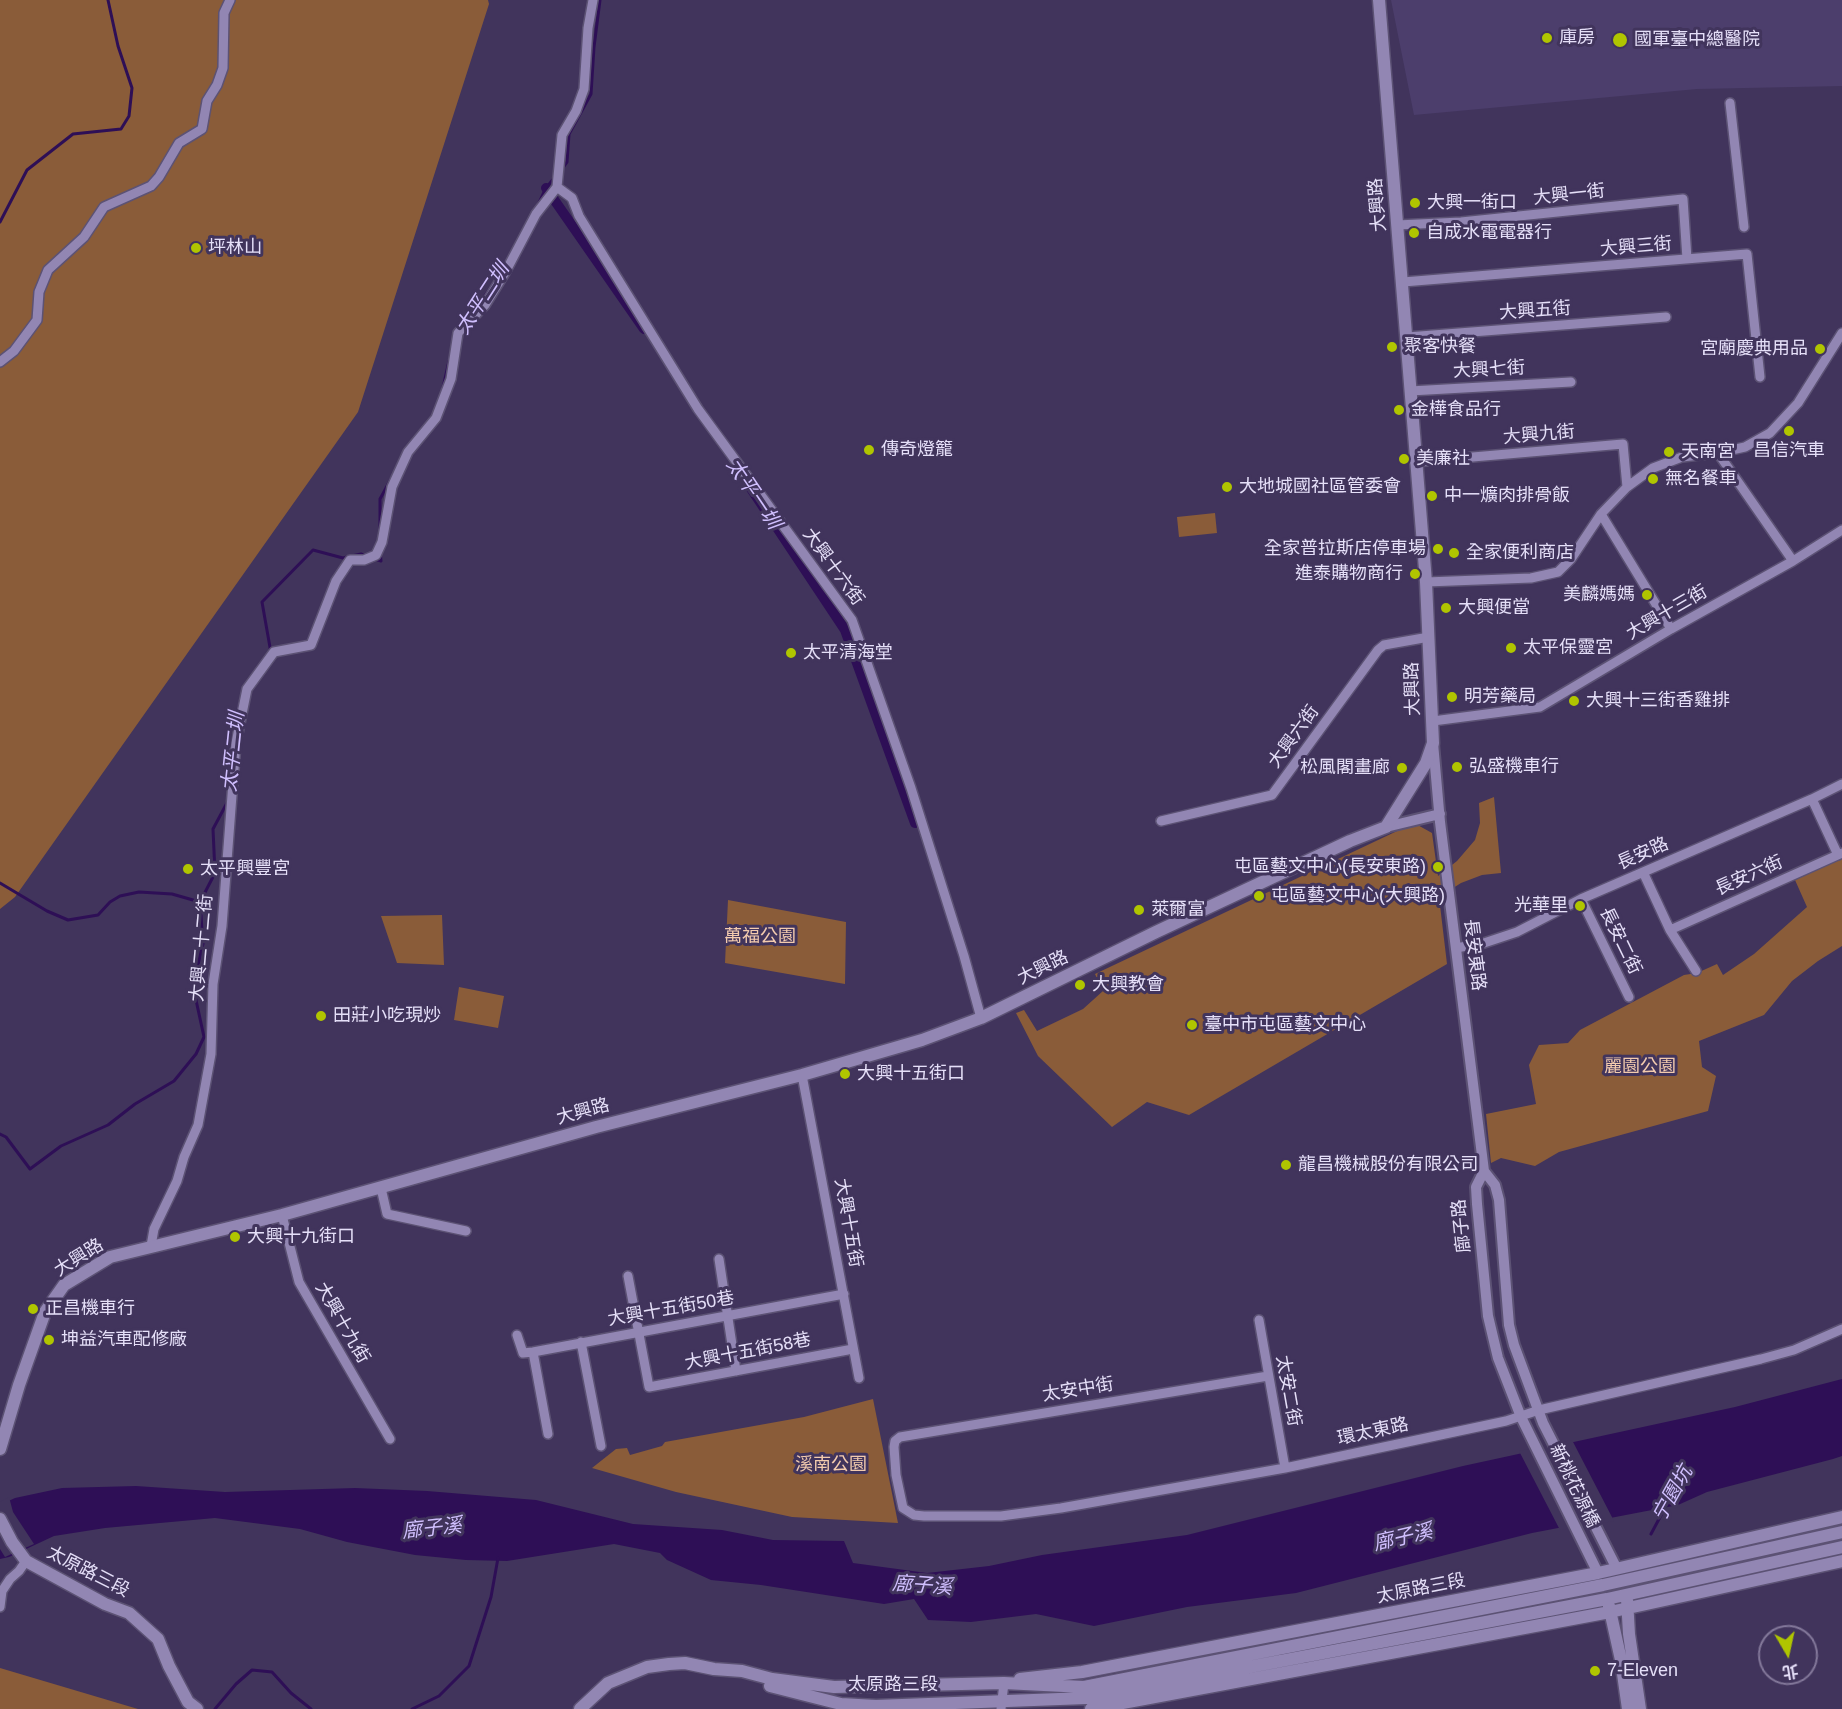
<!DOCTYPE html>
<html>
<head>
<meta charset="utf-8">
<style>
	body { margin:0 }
	#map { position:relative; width:1842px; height:1709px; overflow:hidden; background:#41345c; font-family:Helvetica,"Noto Sans TC",sans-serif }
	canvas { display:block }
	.north { position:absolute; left:1758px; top:1625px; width:60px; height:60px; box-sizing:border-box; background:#41345c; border:2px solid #83789a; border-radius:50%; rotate:171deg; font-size:16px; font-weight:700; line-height:24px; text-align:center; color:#e5dff8 }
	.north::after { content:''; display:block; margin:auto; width:21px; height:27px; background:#b0c500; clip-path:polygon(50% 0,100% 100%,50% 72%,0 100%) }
</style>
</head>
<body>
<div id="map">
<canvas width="1842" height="1709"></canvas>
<div class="north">北</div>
</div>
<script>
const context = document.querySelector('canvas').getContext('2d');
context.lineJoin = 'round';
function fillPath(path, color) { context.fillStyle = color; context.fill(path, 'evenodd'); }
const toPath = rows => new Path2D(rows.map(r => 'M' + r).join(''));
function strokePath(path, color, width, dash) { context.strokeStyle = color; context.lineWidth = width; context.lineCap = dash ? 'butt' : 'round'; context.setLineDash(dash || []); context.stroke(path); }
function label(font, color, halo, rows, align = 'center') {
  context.font = font + ' Helvetica,"Noto Sans TC",sans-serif'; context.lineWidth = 6; context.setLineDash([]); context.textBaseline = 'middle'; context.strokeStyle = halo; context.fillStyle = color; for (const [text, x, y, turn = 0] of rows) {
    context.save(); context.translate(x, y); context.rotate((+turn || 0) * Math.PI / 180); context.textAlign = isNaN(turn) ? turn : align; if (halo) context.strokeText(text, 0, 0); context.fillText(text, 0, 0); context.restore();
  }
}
const built = toPath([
	[1391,0,1842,0,1842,86,1697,89,1414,115]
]);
const green = toPath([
	[0,0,488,0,489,4,358,412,15,897,0,909],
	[1215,513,1217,533,1179,537,1177,517],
	[1494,797,1501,873,1482,875,1461,883,1439,897,1447,964,1189,1115,1147,1102,1112,1127,1038,1056,1016,1013,1024,1010,1037,1031,1083,1009,1103,991,1095,974,1414,823,1432,833,1438,876,1457,861,1475,840,1480,823,1479,803],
	[1842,858,1842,946,1818,961,1792,981,1764,1015,1699,1041,1702,1067,1716,1076,1708,1111,1559,1152,1535,1166,1501,1158,1491,1163,1486,1114,1536,1104,1529,1065,1539,1045,1568,1043,1580,1030,1684,975,1697,973,1717,964,1723,975,1754,954,1807,907,1795,880],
	[728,900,846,922,845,984,725,963],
	[442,915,444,965,397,963,381,916],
	[459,987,504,996,498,1028,454,1020],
	[873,1399,898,1523,792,1517,676,1492,592,1468,616,1449,627,1448,630,1455,662,1446,665,1442,804,1417],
	[0,1668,138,1709,0,1709]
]);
const water = toPath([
	[1842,1379,1842,1456,1833,1459,1707,1492,1678,1505,1532,1533,1296,1593,1187,1607,1094,1626,1036,1614,971,1622,928,1620,914,1599,884,1604,761,1585,711,1580,667,1560,660,1553,614,1544,507,1561,466,1560,415,1555,347,1542,300,1529,215,1518,105,1528,54,1536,9,1557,0,1559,0,1505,15,1498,62,1488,136,1486,225,1492,355,1488,427,1491,536,1500,633,1524,722,1530,773,1540,844,1541,853,1563,927,1573,989,1566,1042,1555,1187,1535,1463,1466,1735,1407]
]);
const pier = toPath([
	[1572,1440,1614,1521,1560,1530,1519,1451],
	[9,1497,13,1512,34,1544,5,1557,0,1549,0,1502]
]);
const stream = toPath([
	[561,170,567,162,569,134,591,94,594,47,600,0],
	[538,205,546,188,555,177],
	[0,222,27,170,73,134,121,129,129,116,132,88,118,46,108,0],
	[475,310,495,281],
	[442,392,449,361],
	[380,528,380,499,392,477],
	[375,559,381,561,380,552],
	[271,653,262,602,313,550,343,558,361,554,366,556],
	[237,714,242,695],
	[0,883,47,911,68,920,98,915,110,902,120,896,139,892,172,894,200,902],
	[0,1134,6,1137,30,1169,61,1146,108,1125,135,1104,174,1081,196,1054,204,1037,196,1000,196,973,203,944,200,902,215,873,213,829,228,801],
	[1651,1534,1667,1504],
	[215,1709,236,1684,252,1670,272,1672,291,1693,311,1709],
	[412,1709,439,1696,469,1666,491,1597,498,1558]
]);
const canal = toPath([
	[546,188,644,329],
	[750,487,845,630,915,823]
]);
const minor = toPath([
	[1730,103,1744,227],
	[557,187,572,198,579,216,698,409,852,620,911,788,964,956,981,1018],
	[557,187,562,135,576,111,584,89,588,28,593,0],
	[1397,225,1461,222,1683,199,1687,259],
	[1403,282,1747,254,1760,377],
	[1407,337,1666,317],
	[0,362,14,351,37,320,39,292,48,270,84,237,104,207,151,186,159,177,179,143,202,129,207,101,217,85,223,68,224,13,230,0],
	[1410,391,1571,382],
	[1718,453,1793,561],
	[1415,462,1623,444,1627,487],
	[1601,514,1671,629],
	[1426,582,1531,578,1558,572,1571,559,1601,514,1627,487,1653,468,1682,457,1718,453,1745,447,1770,433,1798,403,1842,333],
	[1433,721,1540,707,1671,629,1793,561,1842,530],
	[1812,799,1838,855],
	[1161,821,1272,795,1378,650,1384,645,1429,637],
	[1643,872,1670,930,1696,971],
	[1581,899,1629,997],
	[1670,930,1842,853],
	[1456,948,1484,943,1517,932,1581,899,1812,799,1842,784],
	[802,1075,859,1378],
	[381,1188,387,1214,466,1231],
	[282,1215,299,1282,390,1439],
	[151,1246,154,1229,177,1181,184,1157,198,1125,211,1054,213,984,222,926,236,743,247,689,274,652,311,645,336,581,350,560,364,560,376,555,382,542,392,487,408,452,436,418,451,379,458,333,485,305,506,271,536,214,557,187],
	[719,1259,736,1371],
	[628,1276,649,1387,853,1349],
	[1259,1320,1285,1468],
	[517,1335,523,1353,533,1352,844,1294],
	[581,1342,601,1446],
	[533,1352,548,1434],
	[1268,1376,900,1437,895,1441,894,1447,896,1475,903,1508,914,1515,924,1516,1001,1516,1061,1508,1285,1468,1506,1421,1539,1410,1761,1359,1794,1350,1842,1329],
	[0,1607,2,1591,10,1579,19,1571,26,1561],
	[1001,1709,1004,1683]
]);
const tertiary = toPath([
	[1433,743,1440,822,1484,1171],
	[1386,827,1440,814],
	[1484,1171,1476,1187,1477,1204,1488,1316,1498,1358,1521,1417,1598,1573],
	[1484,1171,1495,1185,1499,1200,1509,1325,1514,1345,1543,1423,1617,1569]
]);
const secondary = toPath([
	[0,1449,19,1385,45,1312,64,1285,110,1257,282,1215,596,1127,802,1075,922,1040,981,1018,1156,932,1350,841,1386,827,1426,763,1433,743,1426,582,1379,0],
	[0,1519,12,1542,26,1561,105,1604,129,1613,158,1639,169,1666,188,1702,197,1709],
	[1627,1599,1629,1634,1640,1709],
	[1609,1606,1621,1660,1628,1709],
	[1020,1679,1082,1672,1598,1573,1842,1517],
	[770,1686,841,1704,876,1706,1086,1698,1607,1599,1842,1547],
	[580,1709,608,1683,647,1667,669,1664,685,1663,714,1669,742,1671,772,1679,834,1687,1004,1683,1084,1687,1603,1585,1842,1532],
	[1091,1709,1610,1612,1842,1561]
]);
const markers = [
	[1547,38,6,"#b0c500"],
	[1620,40,8,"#b0c500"],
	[1415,203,6,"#b0c500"],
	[1414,233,6,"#b0c500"],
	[196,248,6,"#b0c500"],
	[1392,347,6,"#b0c500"],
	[1820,349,6,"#b0c500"],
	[1399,410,6,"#b0c500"],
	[1789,431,6,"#b0c500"],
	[869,450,6,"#b0c500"],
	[1669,452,6,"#b0c500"],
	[1404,459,6,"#b0c500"],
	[1653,479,6,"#b0c500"],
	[1227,487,6,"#b0c500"],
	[1432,496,6,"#b0c500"],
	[1438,549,6,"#b0c500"],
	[1454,553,6,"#b0c500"],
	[1415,574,6,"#b0c500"],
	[1647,595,6,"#b0c500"],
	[1446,608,6,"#b0c500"],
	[1511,648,6,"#b0c500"],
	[791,653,6,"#b0c500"],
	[1452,697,6,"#b0c500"],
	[1574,701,6,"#b0c500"],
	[1457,767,6,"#b0c500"],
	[1402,768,6,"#b0c500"],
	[1438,867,6,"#b0c500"],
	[188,869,6,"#b0c500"],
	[1259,896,6,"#b0c500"],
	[1580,906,6,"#b0c500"],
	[1139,910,6,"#b0c500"],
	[1080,985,6,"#b0c500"],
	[321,1016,6,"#b0c500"],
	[1192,1025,6,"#b0c500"],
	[845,1074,6,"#b0c500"],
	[1286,1165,6,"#b0c500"],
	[235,1237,6,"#b0c500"],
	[33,1309,6,"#b0c500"],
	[49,1340,6,"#b0c500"],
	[1595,1671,6,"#b0c500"]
];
const poiNames = [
	["庫房",1559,38],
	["國軍臺中總醫院",1634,40],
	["大興一街口",1427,203],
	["自成水電電器行",1426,233],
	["坪林山",208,248],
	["聚客快餐",1404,347],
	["宮廟慶典用品",1808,349,"right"],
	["金樺食品行",1411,410],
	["傳奇燈籠",881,450],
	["昌信汽車",1789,451,"center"],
	["天南宮",1681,452],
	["美廉社",1416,459],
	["無名餐車",1665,479],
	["大地城國社區管委會",1239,487],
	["中一爌肉排骨飯",1444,496],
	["全家普拉斯店停車場",1426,549,"right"],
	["全家便利商店",1466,553],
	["進泰購物商行",1403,574,"right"],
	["美麟媽媽",1635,595,"right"],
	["大興便當",1458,608],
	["太平保靈宮",1523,648],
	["太平清海堂",803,653],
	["明芳藥局",1464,697],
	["大興十三街香雞排",1586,701],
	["弘盛機車行",1469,767],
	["松風閣畫廊",1390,768,"right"],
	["屯區藝文中心(長安東路)",1426,867,"right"],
	["太平興豐宮",200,869],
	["屯區藝文中心(大興路)",1271,896],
	["光華里",1568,906,"right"],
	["萊爾富",1151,910],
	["大興教會",1092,985],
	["田莊小吃現炒",333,1016],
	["臺中市屯區藝文中心",1204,1025],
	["大興十五街口",857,1074],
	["龍昌機械股份有限公司",1298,1165],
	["大興十九街口",247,1237],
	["正昌機車行",45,1309],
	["坤益汽車配修廠",61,1340],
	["7-Eleven",1607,1671]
];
const streetNames = [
	["大興一街",1569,195,-6],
	["大興路",1378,205,-95],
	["大興三街",1636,247,-5],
	["大興五街",1535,311,-4],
	["大興七街",1489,370,-3],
	["大興九街",1539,435,-5],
	["大興十六街",833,567,54],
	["大興十三街",1667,613,-30],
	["大興路",1413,689,-92],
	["大興六街",1294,737,-54],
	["長安路",1643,854,-24],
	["長安六街",1749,876,-24],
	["長安二街",1620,941,64],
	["大興二十二街",202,948,-85],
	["長安東路",1474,955,83],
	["大興路",1043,968,-26],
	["大興路",583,1112,-15],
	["大興十五街",848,1223,80],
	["廍子路",1462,1226,-96],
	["大興路",79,1258,-32],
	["大興十五街50巷",671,1309,-10],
	["大興十九街",342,1323,60],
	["大興十五街58巷",748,1352,-11],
	["太安中街",1078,1390,-9],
	["太安二街",1288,1391,80],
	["環太東路",1373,1432,-12],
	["新桃花源橋",1574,1486,64],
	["太原路三段",88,1572,27],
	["太原路三段",1421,1589,-11],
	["太原路三段",893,1685]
];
const parkNames = [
	["萬福公園",760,937],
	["麗園公園",1640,1067],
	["溪南公園",831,1465]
];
const waterNames = [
	["太平二圳",483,299,-57],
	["太平一圳",753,494,56],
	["太平二圳",234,752,-84],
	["宁園坑",1673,1494,-61],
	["廍子溪",432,1529,-6],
	["廍子溪",1403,1538,-13],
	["廍子溪",922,1586,4]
];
fillPath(built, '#4c3e6c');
fillPath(green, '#8a5c39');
fillPath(water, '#2e0f56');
fillPath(pier, '#41345c');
strokePath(stream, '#2e0f56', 3);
strokePath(canal, '#2e0f56', 10);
strokePath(minor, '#5c5274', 12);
strokePath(tertiary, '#5c5274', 14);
strokePath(secondary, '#5c5274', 15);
strokePath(minor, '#9286b3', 9);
strokePath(tertiary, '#9286b3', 10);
strokePath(secondary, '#9286b3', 12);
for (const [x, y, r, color] of markers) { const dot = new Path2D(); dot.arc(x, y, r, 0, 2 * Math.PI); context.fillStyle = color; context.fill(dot); strokePath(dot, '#41345c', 2); }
label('18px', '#e5dff8', '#41345c', poiNames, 'left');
label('18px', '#e5dff8', '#41345c', streetNames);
label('18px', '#f3cbae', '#41345c', parkNames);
label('italic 20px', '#d0bffe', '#41345c', waterNames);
</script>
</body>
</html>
